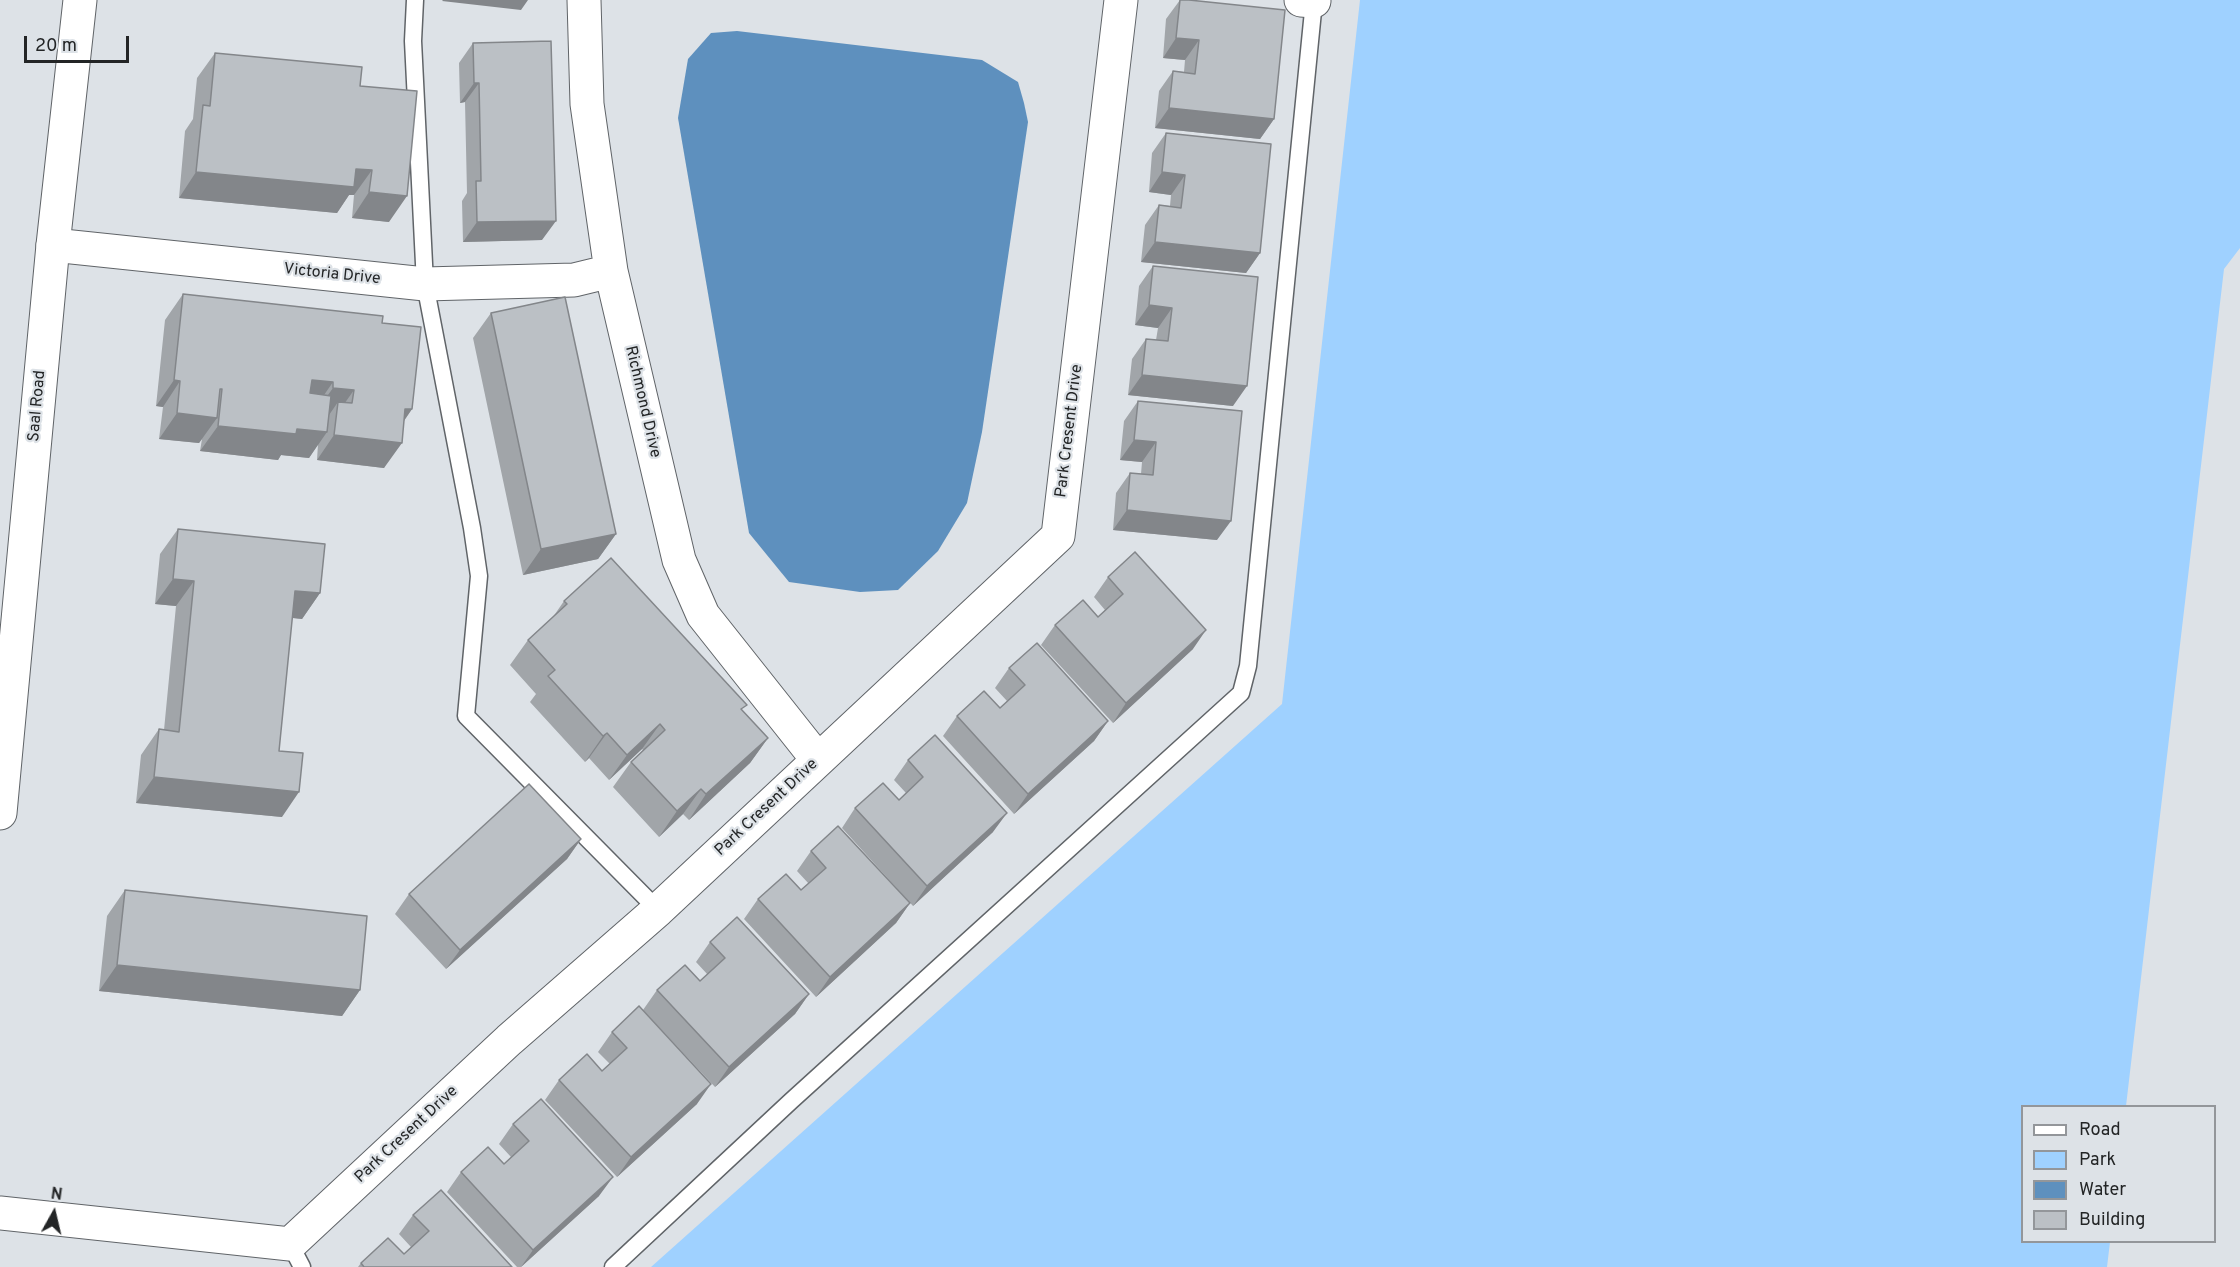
<!DOCTYPE html>
<html>
<head>
<meta charset="utf-8">
<style>
	body { margin:0 }
	#map { position:relative; width:2240px; height:1267px; overflow:hidden; background:#dde2e7; font-family:Overpass,sans-serif }
	canvas { display:block }
	.legend { position:absolute; left:2021px; top:1105px; width:195px; height:138px; box-sizing:border-box; background:#dde2e7; border:2px solid #93969a; margin:0; padding:8px 10px; list-style:none; font-size:18px; color:#232526 }
	.legend li { display:flex; align-items:center; gap:12px; height:30px }
	.legend b { width:30px; border:2px solid #93969a }
	.north { position:absolute; left:24px; top:1183px; width:60px; height:60px; -webkit-text-stroke:4px #dde2e7; paint-order:stroke; rotate:8deg; font-size:16px; font-weight:700; line-height:24px; text-align:center; color:#232526 }
	.north::after { content:''; display:block; margin:auto; width:21px; height:27px; background:#232526; clip-path:polygon(50% 0,100% 100%,50% 72%,0 100%) }
	.scale { position:absolute; left:24px; top:36px; width:105px; height:27px; box-sizing:border-box; border:3px solid #232526; border-top:0; padding-left:8px; font-size:18px; line-height:21px; white-space:nowrap; color:#232526; -webkit-text-stroke:4px #dde2e7; paint-order:stroke }
</style>
</head>
<body>
<div id="map">
<canvas width="2240" height="1267"></canvas>
<ul class="legend">
<li><b style="height:8px;background:#fff"></b>Road</li>
<li><b style="height:16px;background:#9fd1ff"></b>Park</li>
<li><b style="height:16px;background:#5e90be"></b>Water</li>
<li><b style="height:16px;background:#bbc0c5"></b>Building</li>
</ul>
<div class="north">N</div>
<div class="scale">20 m</div>
</div>
<script>
const context = document.querySelector('canvas').getContext('2d');
context.lineJoin = 'round';
function fillPath(path, color) { context.fillStyle = color; context.fill(path, 'evenodd'); }
const toPath = rows => new Path2D(rows.map(r => 'M' + r).join(''));
function strokePath(path, color, width, dash) { context.strokeStyle = color; context.lineWidth = width; context.lineCap = dash ? 'butt' : 'round'; context.setLineDash(dash || []); context.stroke(path); }
function label(font, color, halo, rows, align = 'center') {
  context.font = font + ' Overpass,sans-serif'; context.lineWidth = 4.5; context.setLineDash([]); context.textBaseline = 'middle'; context.strokeStyle = halo; context.fillStyle = color; for (const [text, x, y, turn = 0] of rows) {
    context.save(); context.translate(x, y); context.rotate((+turn || 0) * Math.PI / 180); context.textAlign = isNaN(turn) ? turn : align; if (halo) context.strokeText(text, 0, 0); context.fillText(text, 0, 0); context.restore();
  }
}
const green = toPath([
	[1360,0,2240,0,2240,248,2224,269,2126,1106,2022,1106,2022,1242,2110,1242,2107,1267,651,1267,1282,704]
]);
const water = toPath([
	[737,31,982,60,1018,82,1024,103,1028,122,982,432,967,503,938,551,898,590,860,592,789,582,749,533,678,118,688,59,711,33]
]);
const lane = toPath([
	[415,0,413,41,425,284,472,528,479,576,466,716,658,910],
	[290,1244,302,1267],
	[613,1267,791,1101,1241,693,1248,666,1314,1]
]);
const street = toPath([
	[584,0,587,104,611,271,679,560,703,615,818,760],
	[1301,0,1314,1],
	[53,245,425,284,574,280,611,271],
	[0,1213,290,1244,509,1040,658,910,1058,536,1121,0]
]);
const secondary = toPath([
	[0,813,53,245,80,0]
]);
const wall = toPath([
	[1180,0,1189,0,1274,119,1260,139,1155,128,1159,91,1173,71,1184,72,1185,60,1163,58,1166,19],
	[473,43,542,240,463,242,462,201,467,193,465,102,460,103,459,63],
	[215,53,360,86,389,222,352,218,354,195,349,195,337,213,179,198,185,131,193,119,197,78],
	[1166,133,1260,253,1246,273,1141,262,1145,225,1159,205,1170,206,1171,195,1149,192,1152,153],
	[1153,266,1233,406,1128,395,1132,359,1146,339,1156,340,1158,328,1135,325,1139,286],
	[183,294,382,323,412,409,404,421,384,468,317,460,318,444,309,458,281,455,278,460,200,451,202,439,199,443,159,439,163,407,156,406,165,320],
	[491,313,616,534,598,559,523,575,473,338],
	[1138,401,1217,540,1113,530,1116,493,1130,473,1141,474,1142,462,1120,460,1124,421],
	[178,529,320,593,302,619,292,618,279,751,282,817,136,803,141,755,159,729,164,730,176,606,155,604,160,554],
	[1108,577,1193,649,1113,723,1041,645,1055,625,1098,617,1105,610,1094,597],
	[564,601,743,711,768,738,750,763,689,820,683,814,659,837,613,787,631,762,643,750,642,749,609,780,589,758,585,762,530,702,536,694,510,665,528,640,553,617],
	[1009,668,1108,721,1094,741,1014,814,943,736,957,716,1000,708,1007,701,995,688],
	[908,760,993,832,913,906,842,828,855,808,899,800,906,793,894,780],
	[581,839,567,859,446,969,395,914,409,894],
	[811,851,910,903,896,923,816,997,744,919,758,899,801,890,809,884,797,871],
	[125,890,360,990,342,1016,99,991,107,916],
	[710,942,809,994,795,1014,715,1087,643,1010,657,990,700,981,708,975,696,962],
	[612,1032,697,1104,617,1177,545,1100,559,1080,602,1071,610,1064,598,1052],
	[513,1124,599,1196,521,1267,517,1267,447,1192,461,1172,504,1164,511,1157,499,1144],
	[413,1215,512,1267,358,1267,361,1263,404,1254,411,1247,399,1234]
]);
const shadedWall = toPath([
	[443,0,528,0,521,10,442,1],
	[1176,38,1199,40,1185,60,1163,58],
	[474,83,479,83,465,102,460,103],
	[1169,108,1274,119,1260,139,1155,128],
	[356,169,372,170,354,195,349,195,337,213,179,198,196,172],
	[1162,172,1185,175,1171,195,1149,192],
	[369,192,407,196,389,222,352,218],
	[556,221,542,240,463,242,477,222],
	[1155,242,1260,253,1246,273,1141,262],
	[1149,305,1172,308,1158,328,1135,325],
	[1142,375,1247,386,1233,406,1128,395],
	[174,380,180,381,163,407,156,406],
	[312,380,333,382,315,408,294,405],
	[333,388,354,390,337,414,338,402,329,415,315,413],
	[405,409,412,409,394,435],
	[177,413,217,418,199,443,159,439],
	[218,426,297,429,327,432,309,458,281,455,278,460,200,451],
	[334,435,402,443,384,468,317,460],
	[1134,440,1156,442,1142,462,1120,460],
	[1127,510,1231,521,1217,540,1113,530],
	[616,534,598,559,523,575,541,549],
	[173,579,194,581,176,606,155,604],
	[295,591,320,593,302,619,277,616],
	[1206,630,1193,649,1113,723,1126,703],
	[1108,721,1094,741,1014,814,1028,794],
	[660,724,642,749,609,780,627,755],
	[607,733,589,758,585,762,603,736],
	[768,738,750,763,689,820,706,794],
	[154,777,299,792,282,817,136,803],
	[701,789,683,814,659,837,677,811],
	[1007,813,993,832,913,906,927,886],
	[581,839,567,859,446,969,460,950],
	[910,903,896,923,816,997,830,977],
	[117,965,360,990,342,1016,99,991],
	[809,994,795,1014,715,1087,729,1067],
	[711,1084,697,1104,617,1177,631,1157],
	[613,1177,599,1196,521,1267,533,1250]
]);
const building = toPath([
	[1180,0,1189,0,1285,10,1274,119,1169,108,1173,71,1195,74,1199,40,1176,38,1180,0],
	[551,41,556,221,477,222,476,181,481,181,479,83,474,83,473,43,551,41],
	[215,53,362,67,360,86,417,91,407,196,369,192,372,170,356,169,354,187,196,172,203,105,210,106,215,53],
	[1166,133,1271,144,1260,253,1155,242,1159,205,1181,208,1185,175,1162,172,1166,133],
	[1153,266,1258,277,1247,386,1142,375,1146,339,1168,341,1172,308,1149,305,1153,266],
	[183,294,383,316,382,323,421,327,412,409,405,409,402,443,334,435,338,402,352,403,354,390,333,388,333,382,312,380,310,393,331,396,327,432,297,429,296,434,218,426,222,389,220,389,217,418,177,413,180,381,174,380,183,294],
	[565,297,616,534,541,549,491,313,565,297],
	[1138,401,1242,411,1231,521,1127,510,1130,473,1153,475,1156,442,1134,440,1138,401],
	[178,529,325,544,320,593,295,591,279,751,303,753,299,792,154,777,159,729,179,732,194,581,173,579,178,529],
	[1135,552,1206,630,1126,703,1055,625,1083,600,1098,617,1123,594,1108,577,1135,552],
	[611,558,747,705,741,709,768,738,706,794,701,789,677,811,631,762,665,730,660,724,627,755,607,733,603,736,548,676,555,670,528,640,567,604,564,601,611,558],
	[1037,643,1108,721,1028,794,957,716,984,691,1000,708,1025,685,1009,668,1037,643],
	[935,735,1007,813,927,886,855,808,883,783,899,800,923,777,908,760,935,735],
	[529,784,581,839,460,950,409,894,529,784],
	[838,826,910,903,830,977,758,899,786,874,801,890,826,868,811,851,838,826],
	[125,890,367,916,360,990,117,965,125,890],
	[737,917,809,994,729,1067,657,990,685,965,700,981,725,958,710,942,737,917],
	[639,1006,711,1084,631,1157,559,1080,587,1054,602,1071,627,1048,612,1032,639,1006],
	[541,1099,613,1177,533,1250,461,1172,488,1147,504,1164,529,1141,513,1124,541,1099],
	[441,1190,512,1267,364,1267,361,1263,388,1238,404,1254,429,1231,413,1215,441,1190]
]);
const streetNames = [
	["Victoria Drive",332,275,6],
	["Richmond Drive",642,402,77],
	["Saal Road",38,406,-85],
	["Park Cresent Drive",1070,431,-83],
	["Park Cresent Drive",767,808,-43],
	["Park Cresent Drive",407,1135,-43]
];
fillPath(green, '#9fd1ff');
fillPath(water, '#5e90be');
strokePath(lane, '#606468', 19);
strokePath(street, '#606468', 35);
strokePath(secondary, '#606468', 35);
strokePath(lane, '#fff', 16);
strokePath(street, '#fff', 33);
strokePath(secondary, '#fff', 33);
fillPath(wall, '#a1a5a9');
fillPath(shadedWall, '#83868a');
fillPath(building, '#bbc0c5');
strokePath(building, '#83868a', 1.5);
label('16px', '#232526', '#dde2e7', streetNames);
</script>
</body>
</html>
